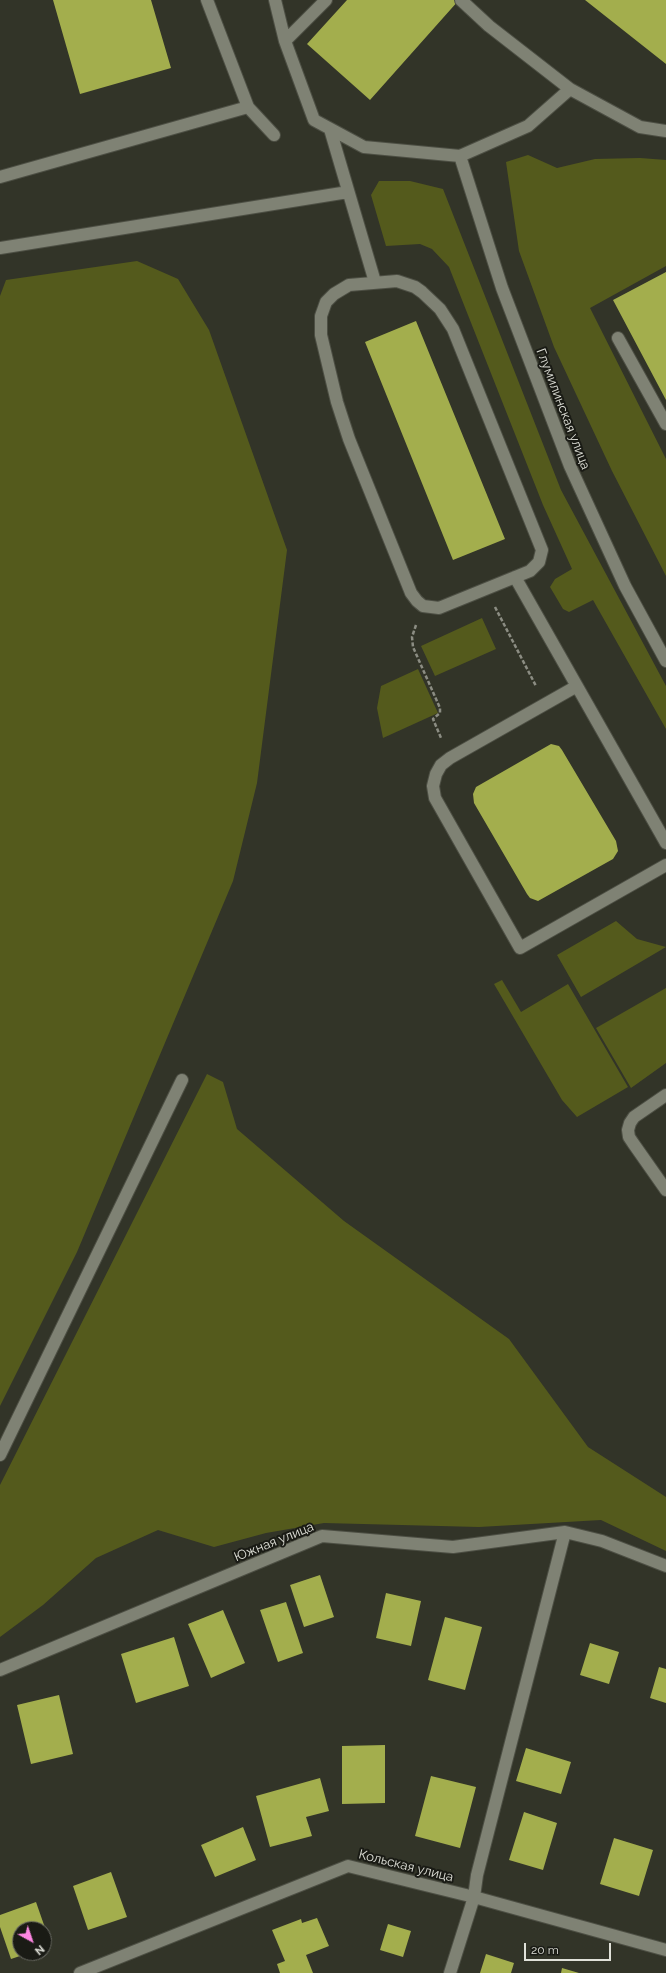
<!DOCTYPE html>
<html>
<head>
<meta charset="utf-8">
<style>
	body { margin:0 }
	#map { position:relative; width:666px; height:1973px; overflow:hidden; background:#323428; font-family:Raleway,sans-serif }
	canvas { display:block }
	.north { position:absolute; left:12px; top:1921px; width:40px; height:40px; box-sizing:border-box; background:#1a1b15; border:1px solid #696a63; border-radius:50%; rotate:140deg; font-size:11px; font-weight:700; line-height:16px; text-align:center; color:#e0e1d9 }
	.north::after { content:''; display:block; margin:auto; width:14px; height:18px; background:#fd86e2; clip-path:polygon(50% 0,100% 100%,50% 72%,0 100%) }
	.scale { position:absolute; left:524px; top:1943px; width:87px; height:18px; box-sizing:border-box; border:2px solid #e0e1d9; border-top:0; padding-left:5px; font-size:12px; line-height:14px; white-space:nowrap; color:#e0e1d9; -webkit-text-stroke:3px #1a1b15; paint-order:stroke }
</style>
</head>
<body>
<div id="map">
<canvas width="666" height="1973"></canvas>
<div class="north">N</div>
<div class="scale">20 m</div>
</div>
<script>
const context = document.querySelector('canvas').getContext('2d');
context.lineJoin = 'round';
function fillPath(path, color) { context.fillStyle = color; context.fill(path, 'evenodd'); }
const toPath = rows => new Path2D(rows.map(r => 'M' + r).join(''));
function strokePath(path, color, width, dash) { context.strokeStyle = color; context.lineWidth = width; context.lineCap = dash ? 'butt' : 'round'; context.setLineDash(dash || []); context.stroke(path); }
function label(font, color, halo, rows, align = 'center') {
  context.font = font + ' Raleway,sans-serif'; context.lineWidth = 4; context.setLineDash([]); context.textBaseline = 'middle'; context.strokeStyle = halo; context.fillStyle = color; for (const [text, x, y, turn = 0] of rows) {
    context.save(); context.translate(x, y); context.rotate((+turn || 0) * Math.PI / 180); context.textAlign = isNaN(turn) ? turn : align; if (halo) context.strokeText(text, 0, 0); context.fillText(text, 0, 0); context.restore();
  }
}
const green = toPath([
	[528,155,557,168,595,159,640,158,666,160,666,266,590,308,666,459,666,576,612,471,554,347,519,251,506,162],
	[379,181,410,181,443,189,561,490,666,686,666,729,593,600,569,612,563,609,550,587,555,579,572,569,543,505,449,267,432,249,420,244,386,246,371,195],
	[137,261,178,279,209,330,287,550,257,783,233,881,77,1252,0,1406,0,296,6,280],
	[482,618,496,649,435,676,421,646],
	[418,669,438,713,383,738,377,708,381,686],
	[616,921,637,939,666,947,581,997,557,955],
	[502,980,521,1012,568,984,628,1087,577,1117,562,1100,494,984],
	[666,988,666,1063,631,1088,596,1028],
	[207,1074,223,1082,237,1129,344,1221,509,1339,588,1447,666,1497,666,1551,601,1520,479,1527,324,1523,266,1533,214,1547,158,1530,96,1558,43,1605,0,1637,0,1485]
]);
const building = toPath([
	[53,0,151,0,171,68,80,94],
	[347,0,459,0,370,100,307,44],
	[585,0,666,0,666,64],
	[666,272,666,400,613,300],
	[416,321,505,539,453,560,365,342],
	[551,744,559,746,562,750,616,841,618,851,613,859,538,901,530,898,527,894,474,803,473,794,476,787],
	[320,1575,334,1617,304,1627,290,1585],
	[386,1593,421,1601,411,1646,376,1638],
	[286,1602,303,1653,278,1662,260,1610],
	[223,1610,245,1663,211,1678,188,1624],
	[445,1617,482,1627,465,1690,428,1680],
	[174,1637,189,1686,136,1703,121,1654],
	[590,1643,619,1652,609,1684,580,1675],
	[659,1667,666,1669,666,1703,650,1698],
	[59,1695,73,1754,31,1764,17,1705],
	[385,1745,385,1803,342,1804,342,1746],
	[526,1748,571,1762,561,1794,516,1781],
	[431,1776,476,1787,460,1848,415,1836],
	[320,1778,329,1811,306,1817,312,1836,270,1847,256,1796],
	[524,1812,557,1823,543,1870,509,1860],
	[243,1827,256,1860,215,1877,201,1845],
	[614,1838,653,1850,639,1896,600,1884],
	[111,1872,127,1917,88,1930,73,1886],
	[36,1902,51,1945,44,1948,44,1929,20,1929,20,1953,29,1953,11,1959,0,1927,0,1915],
	[317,1918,329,1946,306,1955,313,1973,280,1973,277,1964,285,1961,272,1930,301,1919,302,1923],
	[388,1924,411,1931,403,1957,380,1950],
	[486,1954,514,1963,511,1973,480,1973],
	[562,1968,579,1973,561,1973]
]);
const path = toPath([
	[495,607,536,686],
	[416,625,412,637,413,647,440,708,440,713,433,719,441,738]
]);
const minor = toPath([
	[207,0,248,107,274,135],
	[275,0,285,41,314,120,364,147,460,156,528,126,570,89],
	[461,0,489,26,570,89,640,127,666,131],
	[285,41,326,0],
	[330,129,375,282],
	[460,156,502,288,570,466,625,586,666,661],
	[0,177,248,107],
	[0,248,348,192],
	[397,281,415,287,422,292,440,309,453,329,542,550,539,562,530,571,439,608,423,606,417,601,411,593,349,439,337,402,321,335,321,316,326,302,334,294,349,285,397,281],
	[618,338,666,424],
	[515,577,666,843],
	[577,686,450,758,441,765,436,774,433,786,435,798,520,948,666,865],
	[666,1095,634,1117,630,1123,628,1130,629,1137,633,1143,666,1190],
	[0,1455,182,1080],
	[0,1670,322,1536,453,1547,565,1532,602,1541,666,1566],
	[80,1973,348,1866,474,1897,666,1950],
	[450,1973,474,1897,477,1875,565,1532]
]);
const streetNames = [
	["Глумилинская улица",563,409,69],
	["Южная улица",274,1542,-22],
	["Кольская улица",406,1866,14]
];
fillPath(green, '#545a1c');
fillPath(building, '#a3ae4d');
strokePath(minor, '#4d4f44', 14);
strokePath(path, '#8c8d83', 2.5, [4, 2]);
strokePath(minor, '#7f8274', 12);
label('13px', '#e0e1d9', '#1a1b15', streetNames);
</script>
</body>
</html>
